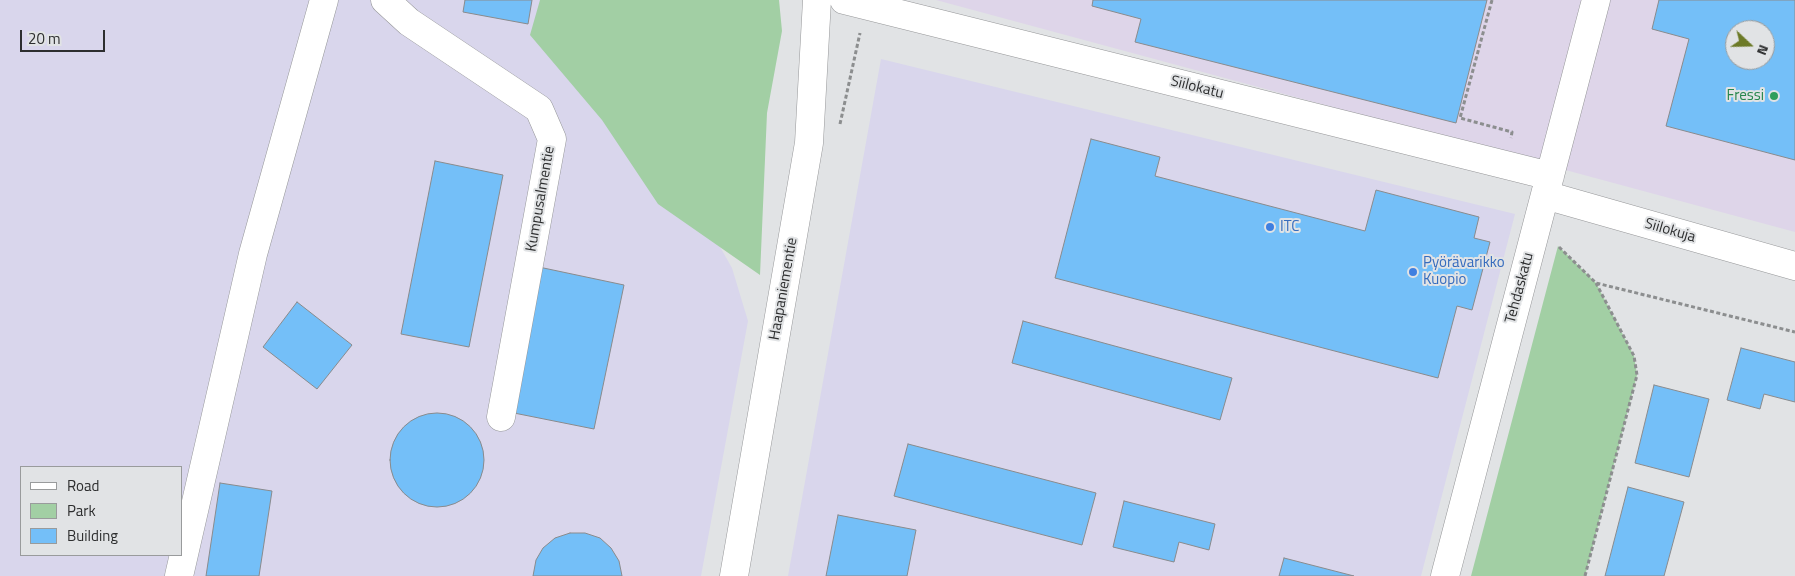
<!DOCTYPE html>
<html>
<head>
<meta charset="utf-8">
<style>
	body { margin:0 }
	#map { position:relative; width:1795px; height:576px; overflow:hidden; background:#e1e3e5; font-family:"Titillium Web",sans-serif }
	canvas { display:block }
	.legend { position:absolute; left:20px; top:466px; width:162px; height:90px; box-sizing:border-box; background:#e1e3e5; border:1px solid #999b9c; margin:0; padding:6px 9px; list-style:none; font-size:15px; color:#2d2e2f }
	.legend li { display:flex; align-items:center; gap:10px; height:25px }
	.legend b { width:25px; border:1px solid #999b9c }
	.north { position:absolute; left:1725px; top:20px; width:50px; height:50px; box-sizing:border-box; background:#e1e3e5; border:1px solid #999b9c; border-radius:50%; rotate:111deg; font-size:14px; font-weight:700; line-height:20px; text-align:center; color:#2d2e2f }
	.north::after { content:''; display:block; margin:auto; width:18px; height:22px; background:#6c7a27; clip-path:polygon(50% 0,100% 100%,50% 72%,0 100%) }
	.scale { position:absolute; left:20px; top:30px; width:85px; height:22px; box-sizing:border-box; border:2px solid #2d2e2f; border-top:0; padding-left:6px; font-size:15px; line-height:18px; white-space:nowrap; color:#2d2e2f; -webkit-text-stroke:4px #e1e3e5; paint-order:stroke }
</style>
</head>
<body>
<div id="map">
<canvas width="1795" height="576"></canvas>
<ul class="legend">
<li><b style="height:6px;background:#fff"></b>Road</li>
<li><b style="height:14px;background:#a2cfa4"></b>Park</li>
<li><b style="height:14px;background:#74bff8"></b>Building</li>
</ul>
<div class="north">N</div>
<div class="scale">20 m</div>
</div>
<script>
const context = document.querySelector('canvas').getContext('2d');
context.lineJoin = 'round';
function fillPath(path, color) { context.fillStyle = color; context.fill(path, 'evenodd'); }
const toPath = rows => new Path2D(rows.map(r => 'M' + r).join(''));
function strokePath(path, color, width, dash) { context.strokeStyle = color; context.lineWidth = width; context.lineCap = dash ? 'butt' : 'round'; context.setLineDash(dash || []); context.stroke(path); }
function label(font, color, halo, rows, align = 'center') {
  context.font = font + ' "Titillium Web",sans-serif'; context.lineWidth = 4; context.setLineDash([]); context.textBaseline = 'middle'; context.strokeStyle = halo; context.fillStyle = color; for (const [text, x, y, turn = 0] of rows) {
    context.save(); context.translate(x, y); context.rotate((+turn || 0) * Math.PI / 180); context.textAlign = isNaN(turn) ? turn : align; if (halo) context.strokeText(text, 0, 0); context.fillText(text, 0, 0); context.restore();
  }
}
const commercial = toPath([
	[936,0,1795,0,1795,232],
	[1735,30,1765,30,1765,60,1735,60]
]);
const industrial = toPath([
	[0,0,772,0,692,197,732,268,748,321,701,576,0,576],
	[21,467,181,467,181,555,21,555],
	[881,59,1515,214,1421,576,788,576]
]);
const green = toPath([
	[540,0,779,0,782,31,767,113,760,275,658,204,602,120,530,35],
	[1558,246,1596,283,1634,356,1637,375,1585,576,1471,576]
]);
const building = toPath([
	[465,0,532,0,528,24,463,12,465,0],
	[1093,0,1487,0,1456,123,1135,42,1141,19,1092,6,1093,0],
	[1659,0,1795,0,1795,160,1666,126,1689,39,1652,29,1659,0],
	[1735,30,1765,30,1765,60,1735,60,1735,30],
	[1091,139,1160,157,1155,176,1365,231,1376,190,1479,217,1474,238,1490,242,1472,310,1457,306,1438,378,1055,278,1091,139],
	[435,161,503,175,469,347,401,334,435,161],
	[534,266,624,285,594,429,504,411,534,266],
	[297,302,352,345,317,389,263,347,297,302],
	[1023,321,1232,378,1220,420,1012,363,1023,321],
	[1741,348,1795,362,1795,402,1764,394,1760,409,1727,400,1741,348],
	[1654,385,1709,399,1689,477,1635,463,1654,385],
	'390 460a47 47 0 1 1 94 0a47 47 0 1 1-94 0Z',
	[908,444,1096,493,1082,545,894,496,908,444],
	[220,483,272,491,259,576,206,576,220,483],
	[1628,487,1684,502,1664,576,1605,576,1628,487],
	[1124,501,1215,524,1209,550,1179,542,1174,562,1113,547,1124,501],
	[838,515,916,530,907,576,826,576,838,515],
	[570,533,585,533,600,538,611,548,619,561,622,576,533,576,536,560,543,548,555,538,570,533],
	[1284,558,1354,576,1279,576,1284,558]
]);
const path = toPath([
	[1492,0,1460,118,1512,132,1511,138],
	[840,124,860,33],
	[1559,247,1596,283,1795,332],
	[1585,576,1637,375,1634,356,1596,283]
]);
const minor = toPath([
	[385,0,409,22,539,109,552,139,501,417],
	[844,0,1550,176],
	[1545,195,1795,266],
	[179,576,253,254,324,0],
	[734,576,809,143,817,0],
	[1445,576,1596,0]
]);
const markers = [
	[1774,96,5,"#2e9e5b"],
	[1270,227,5,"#3f7fe0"],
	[1413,272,5,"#3f7fe0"]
];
const streetNames = [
	["Siilokatu",1197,88,14],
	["Kumpusalmentie",541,199,-80],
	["Siilokuja",1670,231,16],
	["Tehdaskatu",1520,288,-75],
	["Haapaniementie",784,289,-80]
];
const leisureNames = [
	["Fressi",1764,96]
];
const shopNames = [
	["ITC",1280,227],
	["Pyörävarikko",1423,263],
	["Kuopio",1423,280]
];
fillPath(commercial, '#ded5e9');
fillPath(industrial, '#d9d6ec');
fillPath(green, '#a2cfa4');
fillPath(building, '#74bff8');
strokePath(building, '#8a8b8d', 1);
strokePath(minor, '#969799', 29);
strokePath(path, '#8c8e8f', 3, [4, 2.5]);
strokePath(minor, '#fff', 28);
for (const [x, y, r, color] of markers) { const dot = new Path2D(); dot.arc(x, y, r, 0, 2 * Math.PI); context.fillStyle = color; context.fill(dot); strokePath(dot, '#e1e3e5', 2); }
label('15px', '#2d2e2f', '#e1e3e5', streetNames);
label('15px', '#27864d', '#e1e3e5', leisureNames, 'right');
label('15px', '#366cbe', '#e1e3e5', shopNames, 'left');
</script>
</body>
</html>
